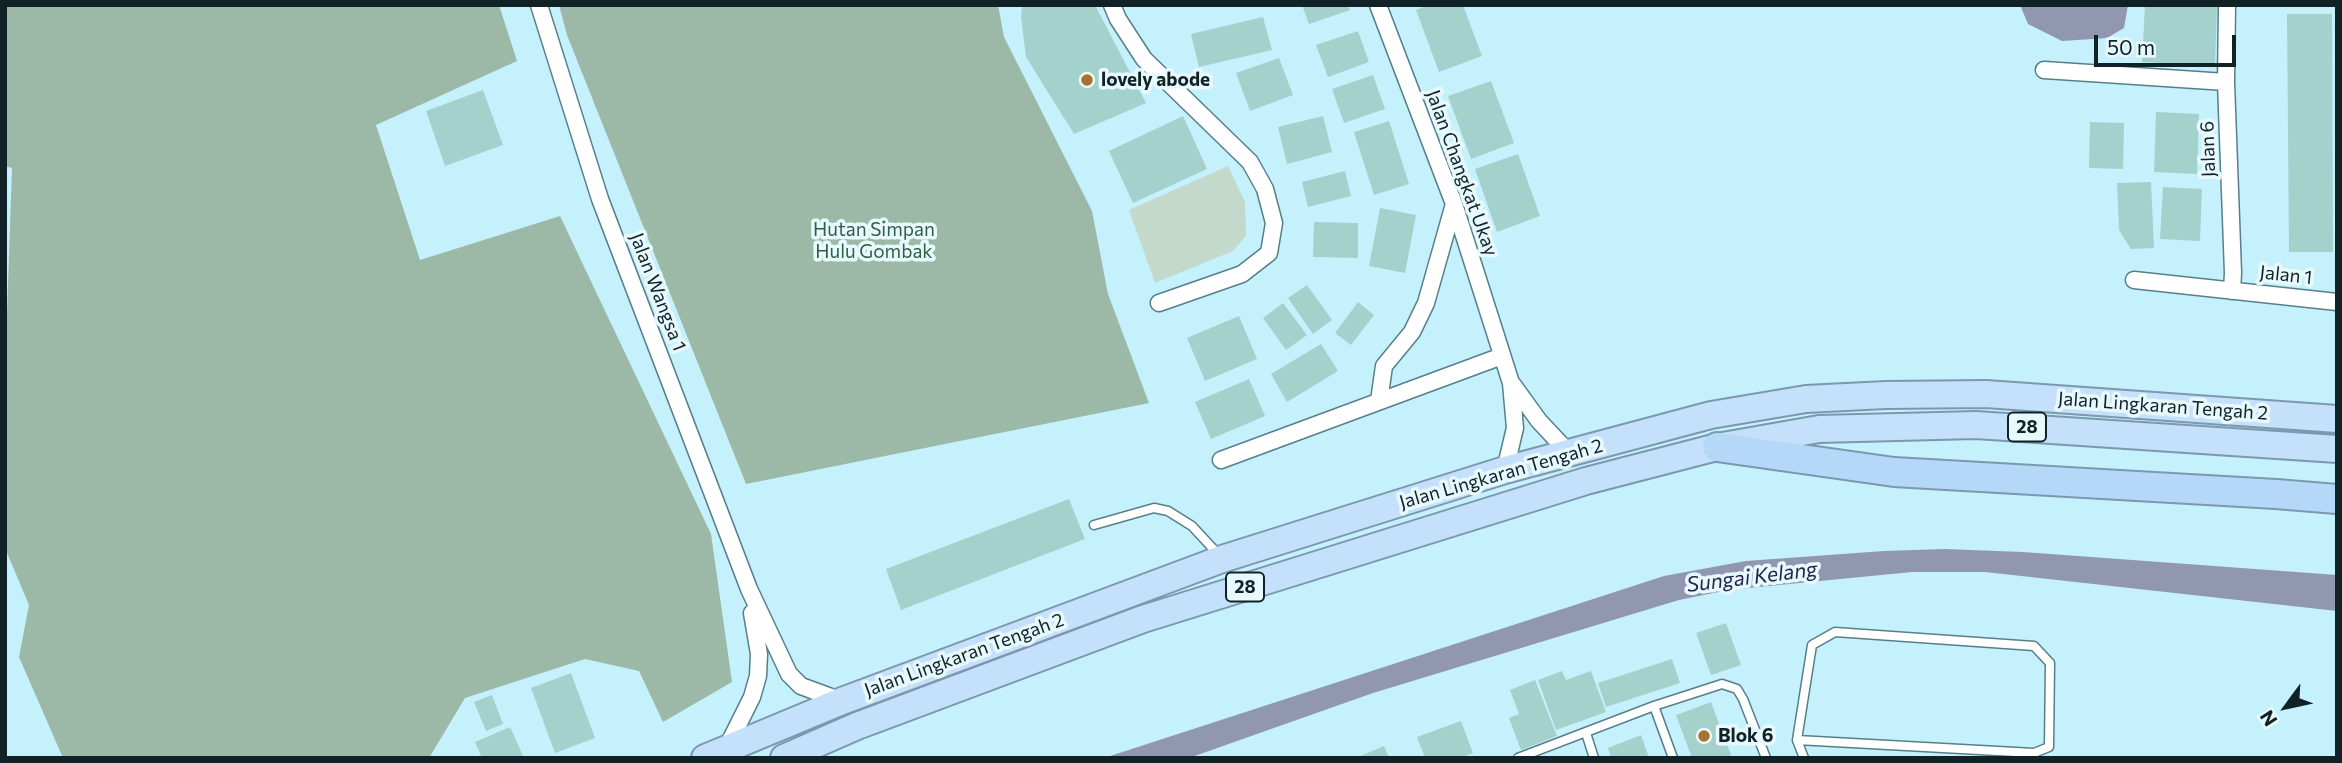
<!DOCTYPE html>
<html>
<head>
<meta charset="utf-8">
<style>
	body { margin:0 }
	#map { position:relative; width:2342px; height:763px; overflow:hidden; background:#c5f1fd; font-family:Commissioner,sans-serif }
	canvas { display:block }
	.frame { position:absolute; inset:0; border:7px solid #112226; pointer-events:none }
	.north { position:absolute; left:2251px; top:672px; width:70px; height:70px; -webkit-text-stroke:5px #e8f9fe; paint-order:stroke; rotate:237deg; font-size:19px; font-weight:700; line-height:28px; text-align:center; color:#112226 }
	.north::after { content:''; display:block; margin:auto; width:24px; height:32px; background:#112226; clip-path:polygon(50% 0,100% 100%,50% 72%,0 100%) }
	.scale { position:absolute; left:2094px; top:35px; width:142px; height:32px; box-sizing:border-box; border:4px solid #112226; border-top:0; padding-left:9px; font-size:21px; line-height:24px; white-space:nowrap; color:#112226; -webkit-text-stroke:5px #e8f9fe; paint-order:stroke }
</style>
</head>
<body>
<div id="map">
<canvas width="2342" height="763"></canvas>
<div class="frame"></div>
<div class="north">N</div>
<div class="scale">50 m</div>
</div>
<script>
const context = document.querySelector('canvas').getContext('2d');
context.lineJoin = 'round';
function fillPath(path, color) { context.fillStyle = color; context.fill(path, 'evenodd'); }
const toPath = rows => new Path2D(rows.map(r => 'M' + r).join(''));
function strokePath(path, color, width, dash) { context.strokeStyle = color; context.lineWidth = width; context.lineCap = dash ? 'butt' : 'round'; context.setLineDash(dash || []); context.stroke(path); }
function label(font, color, halo, rows, align = 'center') {
  context.font = font + ' Commissioner,sans-serif'; context.lineWidth = 7; context.setLineDash([]); context.textBaseline = 'middle'; context.strokeStyle = halo; context.fillStyle = color; for (const [text, x, y, turn = 0] of rows) {
    context.save(); context.translate(x, y); context.rotate((+turn || 0) * Math.PI / 180); context.textAlign = isNaN(turn) ? turn : align; if (halo) context.strokeText(text, 0, 0); context.fillText(text, 0, 0); context.restore();
  }
}
const green = toPath([
	[1228,166,1245,202,1246,236,1233,251,1155,283,1129,210]
]);
const forest = toPath([
	[5,5,499,5,517,61,376,125,420,260,560,216,711,534,732,682,663,722,639,671,585,659,465,698,429,758,63,758,19,657,29,605,5,548,5,372,12,168,5,166],
	[559,5,998,5,1004,37,1092,211,1108,294,1149,403,746,484,567,35]
]);
const water = toPath([
	[2020,5,2128,5,2124,28,2107,38,2062,41,2028,24],
	[1945,549,2023,552,2337,575,2337,611,1985,572,1912,572,1728,590,1679,600,1373,693,1189,758,1104,758,1664,576,1746,561,1884,551]
]);
const building = toPath([
	[1022,5,1095,5,1146,103,1074,134,1026,57,1021,17],
	[1302,5,1348,5,1350,10,1309,24],
	[1429,5,1463,5,1482,56,1439,72,1416,10],
	[2145,5,2217,5,2215,66,2142,62],
	[2287,14,2332,14,2333,252,2289,252],
	[1263,17,1272,50,1199,67,1191,34],
	[1358,31,1369,62,1328,77,1316,45],
	[1279,58,1293,95,1250,111,1236,73],
	[1373,75,1385,109,1344,123,1332,89],
	[1491,81,1514,143,1471,159,1448,96],
	[483,90,503,145,445,166,426,111],
	[2156,112,2199,114,2197,174,2154,172],
	[1183,116,1207,169,1133,203,1109,151],
	[1323,116,1332,152,1287,164,1278,127],
	[1389,121,1409,184,1374,195,1354,132],
	[2090,122,2124,123,2123,169,2089,168],
	[1518,154,1540,216,1497,232,1475,169],
	[1345,171,1351,196,1308,207,1302,182],
	[2151,182,2154,248,2131,249,2119,230,2117,183],
	[2163,187,2202,189,2200,241,2160,239],
	[1380,208,1416,215,1405,273,1369,266],
	[1314,222,1358,223,1358,258,1313,257],
	[1307,285,1332,320,1313,334,1288,298],
	[1358,302,1374,315,1351,345,1335,333],
	[1283,303,1307,335,1286,350,1263,318],
	[1239,316,1257,359,1205,381,1187,338],
	[1321,344,1338,371,1287,402,1271,374],
	[1249,379,1265,416,1211,439,1195,402],
	[1069,499,1085,539,901,610,886,569],
	[1726,623,1741,665,1711,675,1696,633],
	[1672,659,1680,683,1606,707,1598,683],
	[1562,671,1566,680,1591,671,1606,712,1556,730,1538,680],
	[571,673,595,738,555,753,531,688],
	[1535,680,1557,736,1521,750,1509,718,1519,714,1510,690],
	[492,695,503,724,486,731,474,702],
	[1711,702,1732,758,1692,758,1676,715],
	[1461,721,1473,753,1460,758,1425,758,1417,737],
	[510,727,524,758,482,758,475,742],
	[1641,735,1649,758,1611,758,1608,748],
	[1384,746,1389,758,1356,758]
]);
const service = toPath([
	[1094,525,1154,508,1168,511,1192,526,1218,554],
	[1654,706,1673,758],
	[1586,733,1594,758],
	[1797,740,2034,753,2049,747,2050,663,2034,646,1835,632,1812,645,1797,740,1804,758],
	[1518,758,1654,706,1722,684,1737,689,1743,699,1766,758]
]);
const minor = toPath([
	[539,5,600,199,749,589,789,674,801,686,842,701],
	[1112,5,1118,19,1144,59,1250,162,1265,189,1274,223,1269,253,1242,274,1159,303],
	[1378,5,1454,204,1511,383,1515,428,1505,470],
	[2227,5,2226,82,2233,273,2232,291],
	[2044,70,2226,82],
	[2134,280,2337,302],
	[1513,385,1539,421,1569,453],
	[1379,401,1384,366,1412,332,1426,303,1454,204],
	[1221,460,1502,356],
	[726,749,752,697,758,676,759,654,752,613]
]);
const trunk = toPath([
	[705,758,842,701,1222,559,1505,470,1711,415,1806,399,1886,395,1986,394,2337,419],
	[784,758,857,726,1143,619,1586,481,1717,447,1819,429,1976,425,2337,449]
]);
const motorway = toPath([
	[1717,447,1894,472,2276,494,2337,499]
]);
const markers = [
	[1087,80,7,"#a9732e"],
	[1704,736,7,"#a9732e"]
];
const shields = [
	[2027,427,38],
	[1245,587,38]
];
const shieldNames = [
	["28",2027,427],
	["28",1245,587]
];
const poiNames = [
	["lovely abode",1101,80],
	["Blok 6",1718,736]
];
const streetNames = [
	["Jalan 6",2208,149,-92],
	["Jalan Changkat Ukay",1462,173,70],
	["Jalan 1",2286,275,6],
	["Jalan Wangsa 1",658,292,69],
	["Jalan Lingkaran Tengah 2",2163,406,4],
	["Jalan Lingkaran Tengah 2",1501,474,-16],
	["Jalan Lingkaran Tengah 2",964,655,-20]
];
const parkNames = [
	["Hutan Simpan",874,230],
	["Hulu Gombak",874,252]
];
const waterNames = [
	["Sungai Kelang",1752,577,-7]
];
fillPath(green, '#c3d9cb');
fillPath(forest, '#9cb9a7');
fillPath(water, '#9196b1');
fillPath(building, '#a4d1cc');
strokePath(service, '#567f8a', 11);
strokePath(minor, '#567f8a', 19);
strokePath(trunk, '#7c98ae', 30);
strokePath(motorway, '#7c98ae', 32);
strokePath(service, '#fff', 8);
strokePath(minor, '#fff', 16);
strokePath(trunk, '#c4e0fa', 26);
strokePath(motorway, '#b6d8f8', 28);
for (const [x, y, r, color] of markers) { const dot = new Path2D(); dot.arc(x, y, r, 0, 2 * Math.PI); context.fillStyle = color; context.fill(dot); strokePath(dot, '#e8f9fe', 2.5); }
for (const [x, y, w] of shields) { const box = new Path2D(); box.roundRect(x - w / 2, y - 14.5, w, 29, 5); context.fillStyle = '#e8f9fe'; context.fill(box); strokePath(box, '#112226', 2); }
label('bold 18px', '#112226', null, shieldNames);
label('bold 19px', '#112226', '#e8f9fe', poiNames, 'left');
label('19px', '#112226', '#e8f9fe', streetNames);
label('19px', '#2f6045', '#e8f9fe', parkNames);
label('italic 21px', '#21264c', '#e8f9fe', waterNames);
</script>
</body>
</html>
